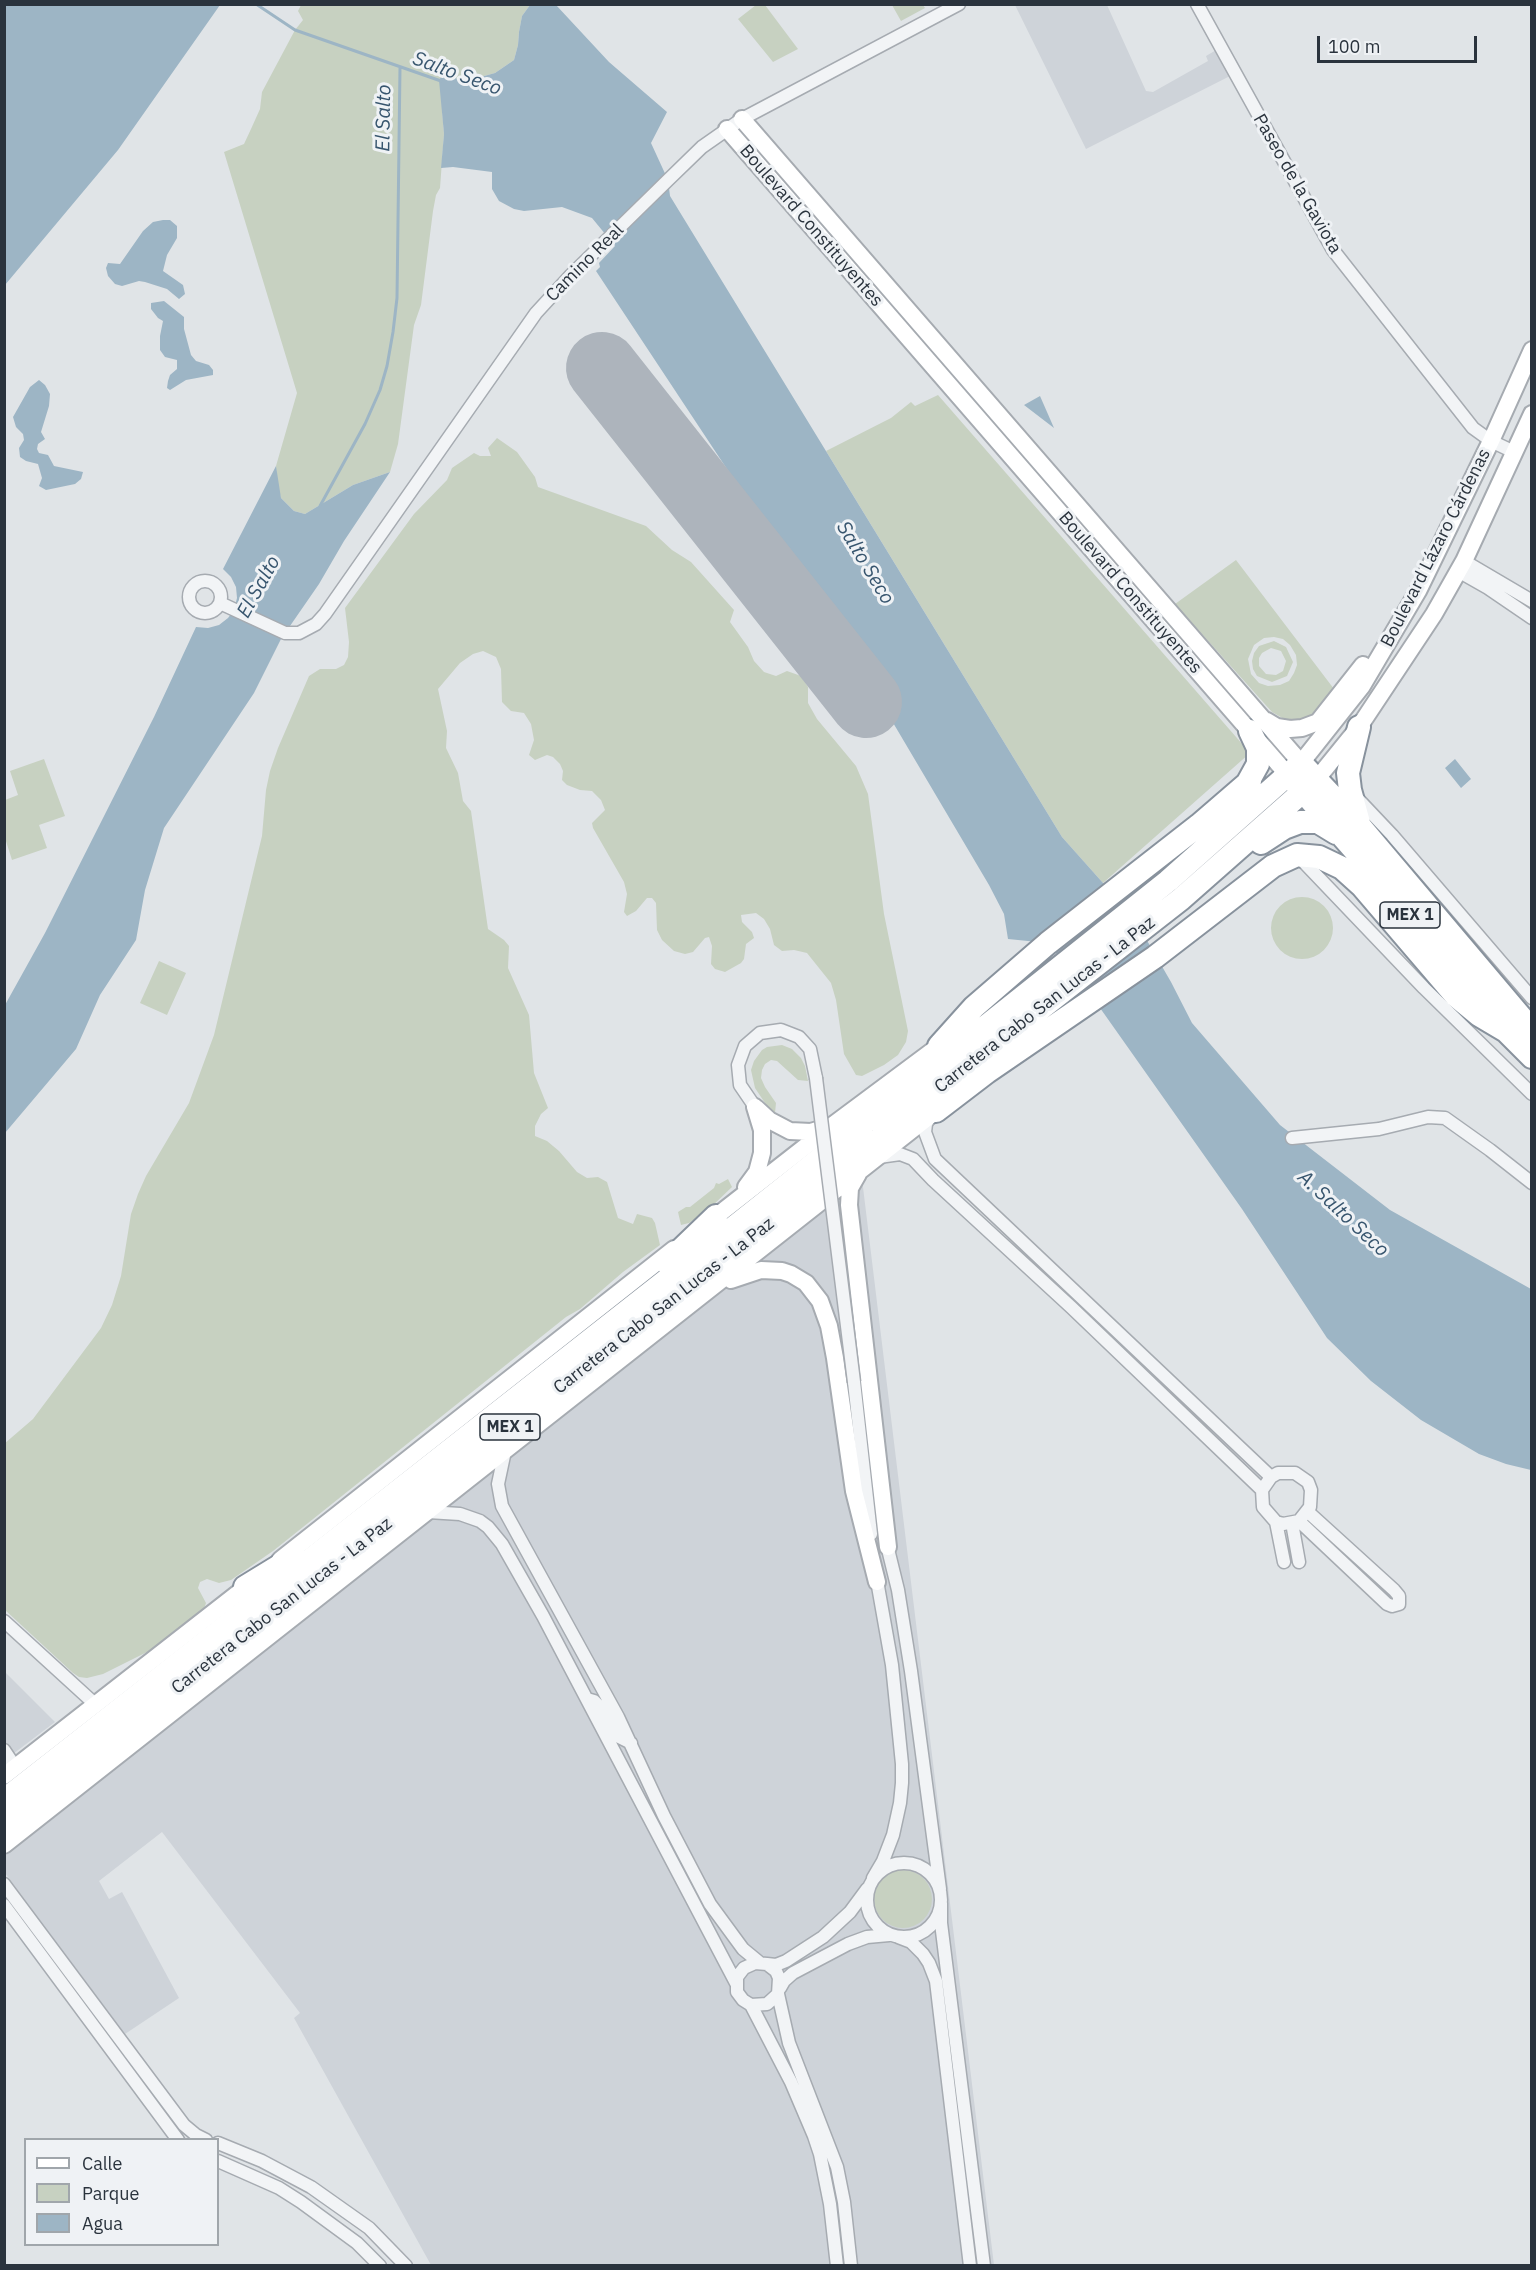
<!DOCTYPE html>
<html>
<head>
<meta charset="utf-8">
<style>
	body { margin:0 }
	#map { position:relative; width:1536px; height:2270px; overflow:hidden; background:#e0e4e7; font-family:"IBM Plex Sans",sans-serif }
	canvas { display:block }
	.frame { position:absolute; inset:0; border:6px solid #2a333d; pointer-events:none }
	.legend { position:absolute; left:24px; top:2138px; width:195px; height:108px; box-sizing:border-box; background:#eff2f5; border:2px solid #a0a6ab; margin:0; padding:8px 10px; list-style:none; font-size:18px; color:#2a333d }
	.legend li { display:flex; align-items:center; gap:12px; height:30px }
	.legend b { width:30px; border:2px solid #a0a6ab }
	.scale { position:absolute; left:1317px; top:36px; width:160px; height:27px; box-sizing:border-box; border:3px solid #2a333d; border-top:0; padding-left:8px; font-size:18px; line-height:21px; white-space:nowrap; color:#2a333d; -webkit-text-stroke:4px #eff2f5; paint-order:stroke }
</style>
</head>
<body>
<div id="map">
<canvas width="1536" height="2270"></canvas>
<div class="frame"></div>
<ul class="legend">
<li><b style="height:8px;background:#fff"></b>Calle</li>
<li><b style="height:16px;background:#c7d1c1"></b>Parque</li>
<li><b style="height:16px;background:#9db5c5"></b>Agua</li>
</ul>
<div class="scale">100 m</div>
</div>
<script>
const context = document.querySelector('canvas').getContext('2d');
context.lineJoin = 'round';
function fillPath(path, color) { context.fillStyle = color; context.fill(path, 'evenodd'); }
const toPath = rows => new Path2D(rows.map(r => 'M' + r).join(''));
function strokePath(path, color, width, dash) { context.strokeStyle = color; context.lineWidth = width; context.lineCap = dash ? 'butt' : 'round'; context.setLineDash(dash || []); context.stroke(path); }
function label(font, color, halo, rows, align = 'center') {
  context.font = font + ' "IBM Plex Sans",sans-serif'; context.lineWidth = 6; context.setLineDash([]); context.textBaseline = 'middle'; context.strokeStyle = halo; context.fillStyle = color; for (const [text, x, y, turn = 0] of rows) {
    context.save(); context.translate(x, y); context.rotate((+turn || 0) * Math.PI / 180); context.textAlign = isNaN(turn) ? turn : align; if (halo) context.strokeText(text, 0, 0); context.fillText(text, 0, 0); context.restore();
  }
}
const built = toPath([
	[1015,5,1107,5,1146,91,1153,92,1208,61,1206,56,1218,49,1232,75,1086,149],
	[862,1179,994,2265,431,2265,294,2018,300,2013,162,1832,99,1881,109,1899,122,1892,179,1998,125,2034,5,1873,5,1856],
	[5,1672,55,1722,5,1760]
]);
const green = toPath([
	[301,5,530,5,522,16,519,32,518,45,514,60,495,73,477,78,457,79,442,110,444,134,440,188,436,195,433,211,421,305,414,325,398,444,390,472,353,485,305,514,294,511,281,498,277,485,276,466,297,393,224,152,244,144,251,129,260,109,262,92,295,30,303,20,298,11],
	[756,5,765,5,798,49,773,62,738,19],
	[892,5,923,5,925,8,901,21],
	[938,395,1250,753,1103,883,1062,837,826,451,891,418,911,402,915,406],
	[497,438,517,452,535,477,538,487,646,526,672,550,691,562,734,610,730,622,748,647,754,661,764,672,776,676,787,671,801,676,808,687,808,703,817,719,856,766,868,794,884,914,908,1031,906,1042,898,1055,884,1065,862,1076,856,1075,844,1054,836,1000,831,983,807,953,794,950,782,951,774,945,770,929,764,919,756,913,741,915,742,922,752,932,754,938,746,944,744,959,741,963,725,972,715,969,711,964,712,946,709,937,705,938,693,952,685,954,674,951,662,940,657,930,656,903,652,898,647,898,636,911,627,916,624,912,627,894,624,882,593,828,592,823,605,810,601,800,592,791,580,790,567,785,562,780,563,771,560,764,553,757,547,755,535,760,529,755,534,740,531,724,524,713,511,711,502,702,501,669,496,657,483,651,473,654,460,663,438,689,447,731,446,748,458,773,463,801,471,811,488,929,504,940,509,946,508,968,529,1015,534,1073,548,1108,541,1114,535,1126,535,1136,547,1141,559,1151,577,1172,587,1178,598,1177,607,1182,618,1218,633,1224,637,1214,652,1218,655,1223,660,1245,623,1272,580,1309,566,1317,273,1551,231,1580,219,1583,207,1579,200,1582,198,1588,206,1603,204,1609,153,1649,103,1674,87,1678,79,1677,73,1673,5,1610,4,1444,33,1419,101,1328,112,1305,121,1276,131,1214,138,1194,146,1176,189,1103,214,1035,262,836,266,790,270,771,278,748,309,676,320,669,336,669,344,665,348,657,349,642,345,608,414,514,447,480,452,468,474,453,480,456,491,456,488,448],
	[1236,560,1334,689,1313,714,1305,719,1286,720,1272,712,1175,604],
	[1274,637,1283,639,1290,645,1296,655,1297,665,1294,673,1289,681,1280,685,1268,686,1259,683,1251,674,1248,659,1254,645,1264,638],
	[1274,641,1286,647,1293,662,1287,676,1272,682,1257,676,1253,669,1252,661,1254,653,1259,646],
	[1271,648,1281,651,1286,661,1283,671,1276,675,1266,674,1259,666,1259,658,1262,653],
	[44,759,65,816,39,825,47,848,12,860,5,838,5,800,18,795,10,771],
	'1271 928a31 31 0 1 1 62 0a31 31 0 1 1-62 0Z',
	[159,961,186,973,167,1015,140,1003],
	[782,1045,792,1049,801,1058,805,1066,808,1081,798,1080,777,1061,771,1060,765,1064,762,1070,761,1078,765,1087,776,1103,775,1113,767,1106,755,1088,751,1070,754,1061,762,1050,767,1047],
	[728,1179,732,1187,709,1209,689,1223,681,1225,678,1212,686,1207,690,1207,714,1188,716,1183,719,1184],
	'874 1899a29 29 0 1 1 58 0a29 29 0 1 1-58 0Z'
]);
const water = toPath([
	[5,4,220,5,118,150,5,285],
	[530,5,556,5,609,62,667,112,651,143,668,180,670,196,1062,837,1103,883,1127,906,1171,982,1192,1023,1280,1125,1390,1210,1531,1289,1531,1470,1506,1464,1479,1454,1421,1420,1371,1381,1327,1338,1242,1209,1093,998,1048,943,1008,939,1004,914,989,885,879,699,596,271,600,267,599,263,615,246,592,218,562,207,524,211,514,209,499,201,492,189,492,172,453,167,441,168,444,134,439,80,447,69,457,79,477,78,495,73,514,60,518,45,519,32,522,16],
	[163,220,170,220,177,226,177,238,167,255,163,271,183,285,185,294,179,299,167,289,145,282,139,281,122,286,115,284,108,276,106,268,108,263,120,264,143,231,153,222],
	[164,301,184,317,184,329,191,355,196,361,209,365,213,370,213,375,186,380,170,390,167,388,168,381,170,375,177,369,177,360,165,357,160,350,160,336,163,321,158,318,151,309,151,303],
	[39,380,45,385,50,394,49,406,41,432,45,439,38,444,37,449,39,453,48,455,54,466,83,472,81,479,75,484,46,490,39,486,42,478,38,464,26,461,20,457,19,448,24,440,23,434,16,427,13,417,30,387],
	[1040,396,1054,428,1024,405],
	[276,466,281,498,294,511,305,514,353,485,390,472,344,541,319,584,281,639,254,693,164,828,145,890,136,940,100,995,76,1049,5,1133,5,1005,45,933,154,717,196,627,208,628,219,625,228,618,234,610,237,598,236,587,231,577,223,569],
	[1455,759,1471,779,1461,788,1445,768]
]);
const stream = toPath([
	[256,4,295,30,441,81],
	[320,506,365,424,380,390,387,366,393,332,397,298,400,67]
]);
const runway = toPath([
	[602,368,866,702]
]);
const street = toPath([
	[1197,4,1333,250,1473,428,1491,441,1514,452],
	[1464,561,1532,601],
	[1458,571,1488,588,1532,618],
	'189 597a16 16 0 1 1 32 0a16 16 0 1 1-32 0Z',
	[220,603,285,633,299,633,316,624,325,614,536,313,571,275,668,180,702,147,742,119,959,4],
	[1357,798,1392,835,1532,998],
	[1298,856,1424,988,1532,1094],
	[755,1107,740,1085,738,1065,745,1046,760,1033,781,1030,799,1037,810,1049,816,1078],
	[930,1116,926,1124,925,1132,935,1159,1271,1477],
	[1292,1138,1379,1129,1428,1117,1445,1118,1490,1150,1532,1183],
	[879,1157,900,1154,913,1159,933,1180,1071,1307,1262,1490],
	[854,1382,871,1534],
	[505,1451,498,1484,502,1506,618,1717,664,1816,710,1904,743,1949,760,1963],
	[428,1512,460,1514,480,1521,488,1527,502,1544,543,1616,736,1983],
	[1299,1521,1387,1604,1392,1606,1399,1604,1399,1596,1394,1590,1307,1511],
	[1276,1522,1283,1524,1299,1521,1310,1507,1311,1490,1308,1482,1295,1473,1278,1473,1271,1477,1262,1490,1263,1507,1276,1522,1284,1562],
	[1292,1523,1299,1562],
	[886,1541,898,1590,911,1671,940,1889],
	[4,1621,96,1705],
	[587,1699,594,1701,599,1706,617,1736,631,1743],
	[4,1750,16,1768],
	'867 1900a37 37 0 1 1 74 0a37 37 0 1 1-74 0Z',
	[873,1878,883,1861,893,1835,900,1803,902,1783,902,1764,892,1665,876,1575],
	[4,1884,184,2125,196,2135,206,2140],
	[941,1903,941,1923,984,2266],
	[4,1905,178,2140],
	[898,1937,911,1942,923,1954,929,1963,936,1981,970,2266],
	[767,1964,776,1965,786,1961,823,1937,850,1912,867,1889],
	[780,1988,784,1981,793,1973,848,1944,867,1937,889,1935],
	[778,1994,789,2043,837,2167,844,2202,851,2266],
	[751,2005,767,2004,778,1994,779,1978,776,1971,767,1964,755,1963,744,1968,737,1977,737,1992,743,2000,751,2005,791,2082,814,2136,820,2154,830,2204,837,2266],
	[218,2143,262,2161,311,2187,369,2228,406,2266],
	[218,2161,279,2188,301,2202,357,2243,380,2266]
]);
const secondary = toPath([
	[742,119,1301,763,1362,686,1418,591,1491,441,1532,350],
	[727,129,1287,774],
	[1267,721,1277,727,1290,729,1302,728,1318,722,1363,665],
	[1316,780,1359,727,1434,614,1464,561,1532,414],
	[756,1108,769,1120,790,1131,811,1132,827,1127],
	[858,1174,850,1188,849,1205,888,1547],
	[746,1187,757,1172,762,1153,762,1130,755,1107],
	[709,1222,833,1125,939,1046],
	[731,1280,761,1270,782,1271,791,1274,806,1283,820,1301,829,1326,835,1358,854,1491,877,1582],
	[280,1560,674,1249],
	[4,1776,255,1580],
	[4,1845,936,1111]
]);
const highway = toPath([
	[1293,780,1399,901,1506,1031,1532,1057],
	[1242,793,1258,764,1258,748,1250,731],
	[1359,823,1350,790,1348,773,1359,727],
	[1261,843,1284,828,1300,822,1318,822,1336,833],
	[939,1046,974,1007,1048,943,1199,825,1250,781],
	[936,1111,987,1072,1155,957,1273,866,1297,855,1319,857,1342,868,1362,886,1456,996,1479,1015,1506,1031],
	[667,1263,716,1216],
	[245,1587,294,1557],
	[4,1800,738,1224,1168,881,1301,763,1359,825,1532,1030],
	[4,1824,776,1219,880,1139,962,1070,1181,899,1316,780]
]);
const streetBridge = toPath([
	[816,1078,854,1382]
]);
const shields = [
	[1410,915,60],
	[510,1427,60]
];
const shieldNames = [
	["MEX 1",1410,915],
	["MEX 1",510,1427]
];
const streetNames = [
	["Paseo de la Gaviota",1297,184,60],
	["Boulevard Constituyentes",811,226,49],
	["Camino Real",585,263,-45],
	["Boulevard Lázaro Cárdenas",1436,548,-63],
	["Boulevard Constituyentes",1130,593,49],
	["Carretera Cabo San Lucas - La Paz",1045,1005,-38],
	["Carretera Cabo San Lucas - La Paz",664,1306,-38],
	["Carretera Cabo San Lucas - La Paz",282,1606,-38]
];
const waterNames = [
	["Salto Seco",457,74,20],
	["El Salto",384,118,-89],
	["Salto Seco",865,563,59],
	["El Salto",259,587,-61],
	["A. Salto Seco",1343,1214,43]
];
fillPath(built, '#ced3d9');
fillPath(green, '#c7d1c1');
fillPath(water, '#9db5c5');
strokePath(stream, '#9db5c5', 3);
strokePath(runway, '#adb4bc', 72);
strokePath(street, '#a6abb1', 15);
strokePath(secondary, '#a6abb1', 20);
strokePath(highway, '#88929d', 26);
strokePath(street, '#f2f4f6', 12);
strokePath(secondary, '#fff', 16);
strokePath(highway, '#fff', 22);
strokePath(streetBridge, '#a6abb1', 15, []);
strokePath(streetBridge, '#f2f4f6', 12);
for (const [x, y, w] of shields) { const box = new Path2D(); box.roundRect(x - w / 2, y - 13, w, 26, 4.5); context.fillStyle = '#eff2f5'; context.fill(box); strokePath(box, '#2a333d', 1.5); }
label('bold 16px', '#2a333d', null, shieldNames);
label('18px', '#2a333d', '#eff2f5', streetNames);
label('italic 20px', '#37556e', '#eff2f5', waterNames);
</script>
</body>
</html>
